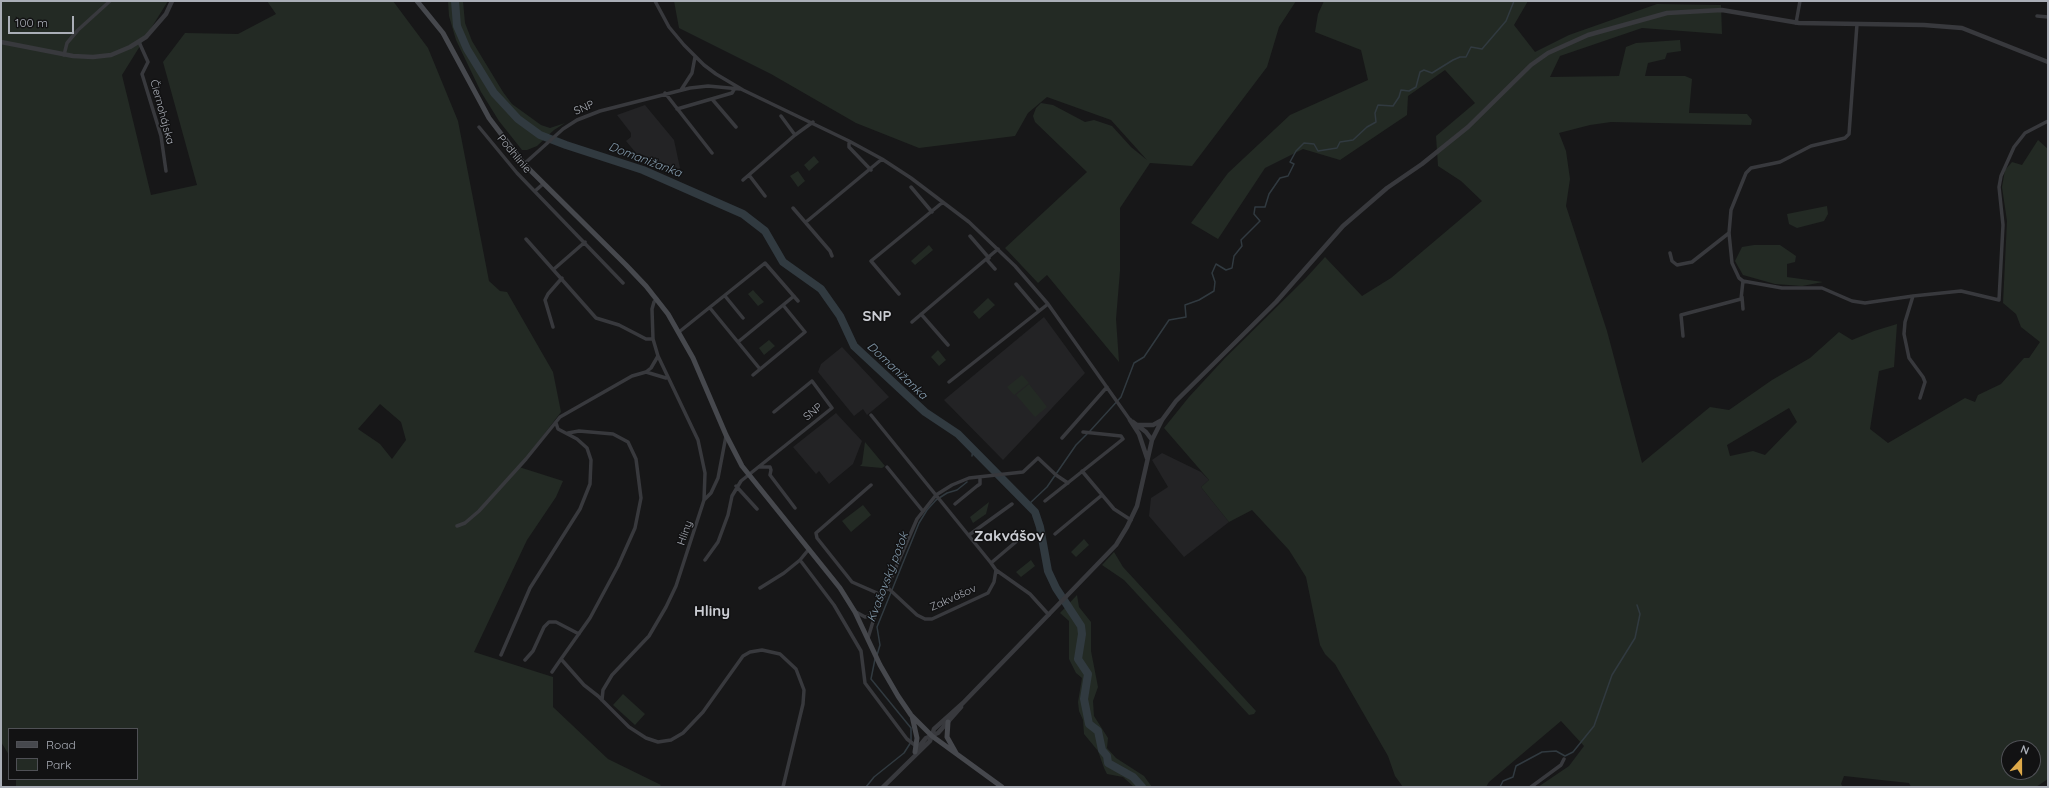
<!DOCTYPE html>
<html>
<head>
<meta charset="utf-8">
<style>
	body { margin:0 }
	#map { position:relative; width:2049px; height:788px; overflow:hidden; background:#171718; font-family:Quicksand,sans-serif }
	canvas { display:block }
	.frame { position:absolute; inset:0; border:2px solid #aaaeb7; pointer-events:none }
	.legend { position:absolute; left:8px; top:728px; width:130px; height:52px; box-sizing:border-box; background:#121213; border:1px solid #4f5055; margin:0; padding:5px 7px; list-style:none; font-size:12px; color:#aaaeb7 }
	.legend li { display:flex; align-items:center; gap:8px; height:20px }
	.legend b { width:20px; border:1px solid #4f5055 }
	.north { position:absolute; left:2001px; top:740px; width:40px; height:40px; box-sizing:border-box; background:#121213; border:1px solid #4f5055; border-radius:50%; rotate:21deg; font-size:11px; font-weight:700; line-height:16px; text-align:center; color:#aaaeb7 }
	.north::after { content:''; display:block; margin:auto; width:14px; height:18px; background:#dea949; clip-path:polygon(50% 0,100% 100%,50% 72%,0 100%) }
	.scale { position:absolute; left:8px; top:16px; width:66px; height:18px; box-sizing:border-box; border:2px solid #aaaeb7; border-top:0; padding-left:5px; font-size:12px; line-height:14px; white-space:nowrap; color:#aaaeb7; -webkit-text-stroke:3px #121213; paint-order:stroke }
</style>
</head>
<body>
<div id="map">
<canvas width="2049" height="788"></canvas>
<div class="frame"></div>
<ul class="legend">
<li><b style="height:5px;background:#46484d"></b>Road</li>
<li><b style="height:11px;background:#232a24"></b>Park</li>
</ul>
<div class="north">N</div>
<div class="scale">100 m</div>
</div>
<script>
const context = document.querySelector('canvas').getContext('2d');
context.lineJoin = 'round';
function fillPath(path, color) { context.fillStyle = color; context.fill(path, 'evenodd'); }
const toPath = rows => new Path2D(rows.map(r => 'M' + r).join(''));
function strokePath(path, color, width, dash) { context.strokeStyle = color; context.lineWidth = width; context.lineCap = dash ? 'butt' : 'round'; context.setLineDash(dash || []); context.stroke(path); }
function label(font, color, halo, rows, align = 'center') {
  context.font = font + ' Quicksand,sans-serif'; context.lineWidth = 3; context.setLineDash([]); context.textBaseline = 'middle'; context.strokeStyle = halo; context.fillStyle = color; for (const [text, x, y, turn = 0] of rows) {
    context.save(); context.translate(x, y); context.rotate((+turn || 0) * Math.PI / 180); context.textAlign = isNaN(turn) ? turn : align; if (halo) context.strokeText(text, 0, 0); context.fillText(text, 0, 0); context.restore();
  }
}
const built = toPath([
	[645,105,674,140,680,168,675,175,641,159,626,141,631,137,631,133,617,115],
	[1044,317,1085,373,1003,460,944,400],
	[842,347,889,397,867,415,863,409,854,416,818,372,821,364],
	[836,413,862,441,853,464,829,484,819,471,816,474,793,447],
	[1162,453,1201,472,1209,480,1201,487,1229,522,1184,557,1149,516,1151,498,1168,487,1152,460]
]);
const green = toPath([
	[1,1,168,1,122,75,151,195,197,185,163,62,185,33,238,34,276,14,267,1,393,1,428,48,458,121,489,281,500,291,507,292,553,372,561,412,519,467,563,481,556,497,527,540,474,652,553,677,553,707,608,759,661,785,659,787,16,787,16,779,137,779,137,729,9,729,9,755,1,742],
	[380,404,401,422,406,440,392,459,380,444,358,429],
	[448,1,463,1,465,23,472,41,503,92,512,104,541,125,550,128,565,123,554,130,537,146,527,150,522,150,499,121,481,92,456,40,449,16],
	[674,1,1296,1,1279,27,1267,67,1192,166,1150,163,1120,208,1120,271,1116,319,1119,362,1047,275,1038,283,1005,248,1087,172,1035,122,1033,116,1036,108,1041,103,1053,105,1085,122,1094,120,1112,126,1131,147,1147,160,1111,120,1047,97,1028,113,1015,136,919,148,856,123,771,74,679,28],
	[1324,1,1528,1,1514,25,1535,52,1569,35,1657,4,1721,5,1722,34,1642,28,1560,56,1550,77,1619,76,1626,47,1636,43,1680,40,1681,51,1667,53,1665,59,1648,63,1645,76,1685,76,1692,79,1689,113,1747,114,1752,120,1751,125,1611,122,1590,125,1559,133,1566,151,1570,179,1566,206,1607,331,1642,463,1710,407,1729,410,1772,380,1810,358,1839,332,1852,340,1874,331,1897,324,1894,367,1879,371,1870,429,1888,443,1965,398,1975,402,1978,395,2001,384,2024,358,2029,358,2040,342,2021,327,2016,314,2003,303,2007,221,2002,187,2005,170,2012,162,2022,165,2038,140,2048,149,2048,779,2036,787,1911,787,1909,783,1844,776,1841,784,1843,787,1538,787,1569,766,1584,746,1561,721,1489,782,1486,787,1403,787,1395,776,1388,756,1335,664,1325,654,1320,645,1306,577,1289,550,1252,510,1229,522,1201,487,1209,480,1164,428,1189,397,1225,358,1305,279,1325,257,1362,296,1391,278,1482,201,1461,181,1438,166,1436,136,1475,103,1445,70,1408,96,1407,115,1340,160,1303,149,1265,168,1218,239,1191,223,1228,173,1290,115,1368,80,1361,50,1315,32,1318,14],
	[1789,408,1797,422,1765,455,1753,451,1730,456,1727,445],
	[2009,748,2033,748,2033,772,2009,772],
	[814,156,819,162,809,171,804,165],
	[798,171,805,181,798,187,790,176],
	[1827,206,1828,214,1824,221,1797,228,1789,224,1787,214],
	[929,245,933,250,915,265,911,261],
	[1754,245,1780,245,1796,256,1795,262,1787,264,1787,277,1823,282,1802,286,1775,284,1743,275,1735,261,1742,247],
	[753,290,764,302,758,306,748,294],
	[988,298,995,305,979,319,973,312],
	[769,340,775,346,764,355,759,348],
	[938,350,946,360,939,366,931,357],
	[1022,375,1029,383,1014,395,1007,387],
	[1029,384,1047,407,1035,417,1016,395],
	[865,442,885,466,882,468,860,466,862,464],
	[989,502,986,514,973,523,970,517],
	[863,505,871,515,851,532,842,521],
	[1084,539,1089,545,1076,557,1071,552],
	[1114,552,1123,567,1256,711,1254,714,1249,715,1124,580,1102,565],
	[1031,560,1035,566,1021,577,1016,572],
	[1077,595,1079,607,1091,622,1091,651,1098,687,1093,701,1094,716,1108,738,1107,748,1116,758,1144,776,1152,787,1134,787,1123,777,1107,774,1104,768,1098,751,1084,734,1083,720,1079,711,1078,702,1082,678,1076,673,1069,659,1069,621,1060,613],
	[623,694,645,714,635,725,613,705]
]);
const stream = toPath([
	[1090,431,1121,397,1134,363,1144,357,1169,320,1186,317,1185,305,1199,300,1214,291,1215,282,1212,273,1216,264,1226,270,1232,268,1234,256,1242,246,1241,240,1260,221,1254,214,1255,207,1265,207,1269,194,1280,178,1288,176,1294,164,1290,162,1296,151,1304,143,1314,144,1318,151,1337,148,1340,142,1353,140,1367,127,1376,122,1375,113,1378,105,1393,106,1399,97,1401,90,1409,91,1416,87,1420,72,1424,70,1432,73,1453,60,1460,57,1466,57,1471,47,1482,49,1506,21,1514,1],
	[972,456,973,449],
	[1028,505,1047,487,1076,445,1087,434],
	[1,519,1,528],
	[877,655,880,645,877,627,919,523,927,510,936,500,947,493,957,490,967,482],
	[866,787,874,777,904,753,911,742,911,728,871,679,875,659],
	[1500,787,1503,781,1513,777,1516,766,1542,752,1556,751,1565,756,1573,752,1594,726,1612,675,1635,638,1640,614,1637,605]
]);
const river = toPath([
	[455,1,457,26,467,49,494,93,518,119,540,135,566,145,643,170,743,214,765,231,783,262,821,289,840,316,854,346,925,412,958,434,1035,512,1040,527,1048,571,1056,588,1081,626,1082,634,1078,659,1088,674,1084,699,1089,724,1098,731,1102,750,1107,756,1108,763,1133,777,1142,787]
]);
const minor = toPath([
	[655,1,669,27,684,45,704,65,716,74,743,90,849,141,882,159,911,178,969,222,1015,266,1048,304,1130,420],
	[2037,16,2048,17],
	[1796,23,1800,1],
	[1857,24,1849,134,1845,138,1811,146,1780,162,1751,168,1746,173,1731,210,1729,233,1732,263,1739,278,1743,281,1782,288,1822,288,1852,301,1865,303,1913,296,1905,322,1904,334,1909,358,1923,377,1925,382,1920,398],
	[139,42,148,62,142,74,161,136,166,171],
	[64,55,67,43,78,30,110,1],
	[681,90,692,73,695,57],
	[665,93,712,153],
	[712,99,736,127],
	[677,109,732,93,735,88],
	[781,116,795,135],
	[479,127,517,173,623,283],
	[849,141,849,147,871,170],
	[524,164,563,129,577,120,600,111,690,88,708,86,740,89],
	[749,175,765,196],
	[743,180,795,135,813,122],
	[911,187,932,212],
	[535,191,543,184],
	[793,208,830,251,832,256],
	[806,222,882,159],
	[970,236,989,258],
	[526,239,596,318,619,325,646,339,653,339],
	[1670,253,1672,261,1677,265,1692,262,1729,233],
	[987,260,995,269],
	[554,269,585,242],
	[1016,284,1039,311],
	[899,294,871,261,943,202],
	[725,296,743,318],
	[1913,296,1961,291,1999,300,2003,225,1999,187,2001,176,2014,147,2025,133,2048,121],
	[1742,297,1743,309],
	[710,308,760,369],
	[921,314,948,345],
	[912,322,998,249],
	[553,327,545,300,548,294,562,278],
	[679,332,765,263,798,301],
	[1683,336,1681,315,1741,299,1743,281],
	[738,342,794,296],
	[646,372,666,378],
	[753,375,805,332,783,305],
	[949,382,1048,304],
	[871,415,991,563],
	[568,433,579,431,613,434,628,442,636,459,641,498,635,528,618,566,590,618,561,659,584,685,598,696,629,727,646,738,658,742,671,740,683,733,703,712,743,656,750,652,762,650,780,654,796,669,804,690,803,704,783,787],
	[1062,438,1107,387],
	[760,467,770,467,771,470,770,475,795,508],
	[887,467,922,510],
	[1082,471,1114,509,1131,520],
	[871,485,816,533,817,538,852,582,884,596],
	[736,486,757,509],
	[704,500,711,493,718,478,726,436],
	[1045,501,1123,439,1121,436,1083,432],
	[955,504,977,486,980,484,980,477],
	[457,526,465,523,479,511,526,459,560,417,632,376,646,372,651,368,658,356,653,339,652,309,654,302,657,299],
	[1055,534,1102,495],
	[969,535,1012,504],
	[1024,535,991,563,996,570,1030,594,1049,615],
	[809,549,800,560,834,605,861,651,865,683,907,739,916,746],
	[705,560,718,542,728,515,732,496,741,481,832,408,812,381,774,412],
	[760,588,784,573,800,560],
	[888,588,917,615,925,619,932,619,988,593,994,582,996,570],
	[856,612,865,617,875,615],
	[868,638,875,615,917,519,936,495,952,485,969,478,1023,472,1038,458,1056,475,1068,483],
	[501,655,530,588,580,509,590,484,591,460,587,448,577,439,558,429,556,423],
	[525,660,533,651,544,627,549,622,556,622,579,634],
	[552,672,561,659],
	[602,700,603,690,612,675,649,636,666,607,676,586,704,500,705,473,698,440,658,356],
	[1531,787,1561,765,1564,759]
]);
const tertiary = toPath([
	[1,42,73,56,93,57,111,55,130,47,146,37,166,14,172,1],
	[1130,420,1139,434,1147,458],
	[1133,422,1146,432,1152,440],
	[1138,425,1153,425,1162,420],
	[916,750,926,738,938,733,961,707],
	[883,787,930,741,934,729,963,703,1116,545,1127,527,1137,506,1152,440,1162,420,1176,401,1276,302,1343,226,1387,188,1422,164,1468,127,1531,65,1548,53,1588,35,1667,13,1722,10,1799,23,1924,25,1962,28,2048,62]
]);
const secondary = toPath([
	[417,1,443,33,489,118,524,164,626,265,646,286,668,314,693,358,726,435,742,466,840,588,855,612,880,665,898,696,911,715,932,736,1002,787],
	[912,716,917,738,915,752],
	[948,722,947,737,956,753]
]);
const streetNames = [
	["SNP",584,108,-23],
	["Čiernohájska",162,112,75],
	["Podhlinie",514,154,50],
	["SNP",813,412,-39],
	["Hliny",685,533,-71],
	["Zakvášov",953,598,-24]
];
const waterNames = [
	["Domanižanka",645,160,21],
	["Domanižanka",897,371,43],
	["Kvašovský potok",888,577,-69]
];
const districtNames = [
	["SNP",877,316],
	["Zakvášov",1009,536],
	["Hliny",712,611]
];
fillPath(built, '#232325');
fillPath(green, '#232a24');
strokePath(stream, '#313a40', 1.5);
strokePath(river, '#313a40', 8);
strokePath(minor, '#38393d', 3.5);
strokePath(tertiary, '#38393d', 4.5);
strokePath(secondary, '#46484d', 5);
label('11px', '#aaaeb7', '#121213', streetNames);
label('italic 12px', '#859cae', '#121213', waterNames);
label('bold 15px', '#cbcdd3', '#121213', districtNames);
</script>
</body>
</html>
